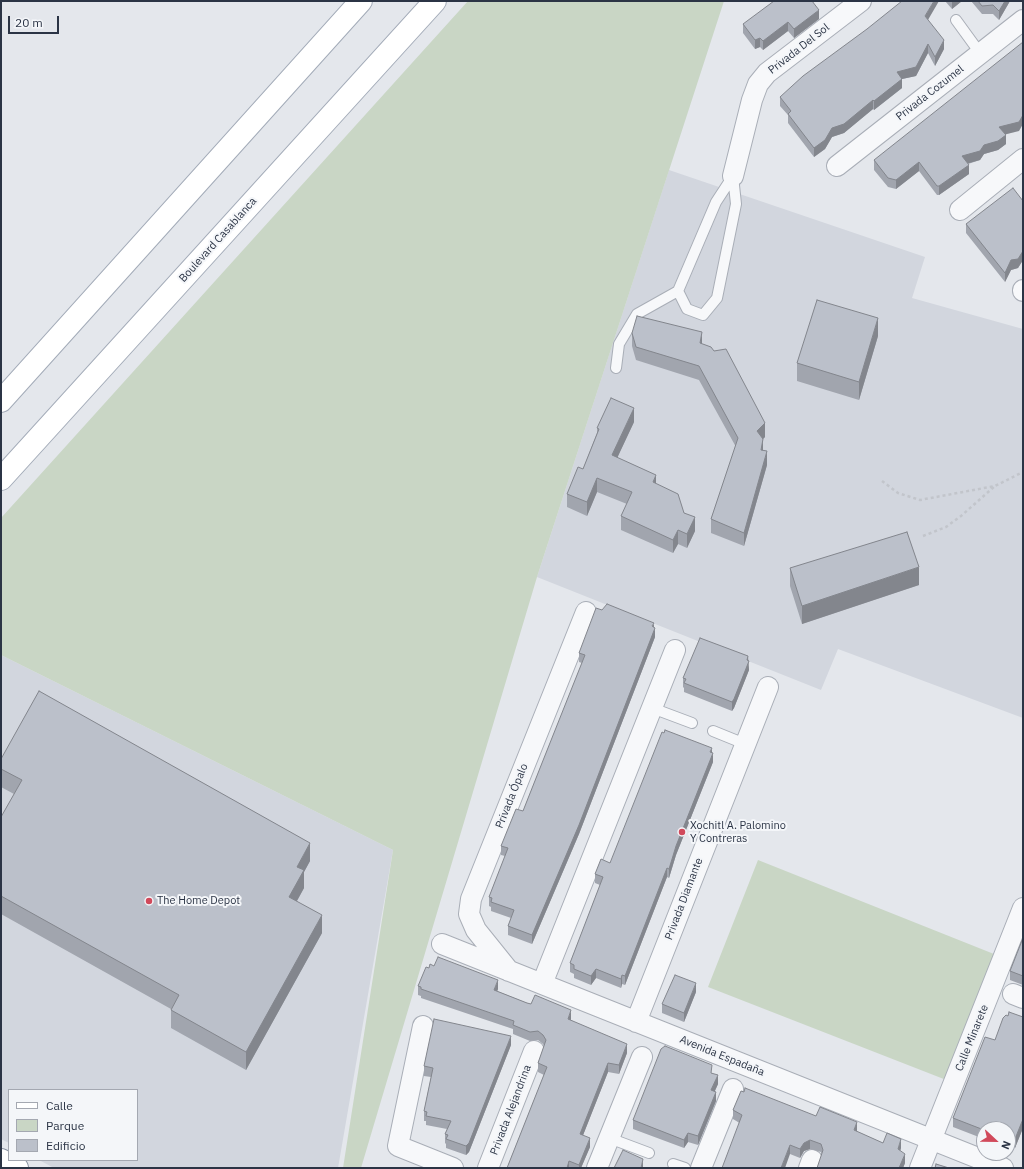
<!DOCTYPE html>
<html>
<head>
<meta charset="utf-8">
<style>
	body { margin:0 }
	#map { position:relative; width:1024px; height:1169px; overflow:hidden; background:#e4e7ec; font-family:"IBM Plex Sans",sans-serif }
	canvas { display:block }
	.frame { position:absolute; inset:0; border:2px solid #2b3445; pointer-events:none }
	.legend { position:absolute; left:8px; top:1089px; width:130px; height:72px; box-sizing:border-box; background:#f4f6f9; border:1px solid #a4a8b1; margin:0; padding:5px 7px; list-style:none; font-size:12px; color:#2b3445 }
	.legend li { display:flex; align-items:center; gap:8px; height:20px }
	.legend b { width:20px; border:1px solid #a4a8b1 }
	.north { position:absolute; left:976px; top:1121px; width:40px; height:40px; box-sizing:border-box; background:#f4f6f9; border:1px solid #a4a8b1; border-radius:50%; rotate:112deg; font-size:11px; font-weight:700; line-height:16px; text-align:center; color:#2b3445 }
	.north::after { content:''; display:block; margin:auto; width:14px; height:18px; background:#d1495b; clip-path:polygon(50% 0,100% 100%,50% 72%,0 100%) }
	.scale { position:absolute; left:8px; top:16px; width:51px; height:18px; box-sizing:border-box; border:2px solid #2b3445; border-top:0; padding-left:5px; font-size:12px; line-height:14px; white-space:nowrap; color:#2b3445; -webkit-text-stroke:3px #f4f6f9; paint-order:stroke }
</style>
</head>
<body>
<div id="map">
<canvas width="1024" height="1169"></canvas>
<div class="frame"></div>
<ul class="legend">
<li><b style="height:5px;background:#fff"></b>Calle</li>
<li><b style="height:11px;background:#c9d6c5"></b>Parque</li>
<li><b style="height:11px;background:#bbc0ca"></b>Edificio</li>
</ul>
<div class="north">N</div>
<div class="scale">20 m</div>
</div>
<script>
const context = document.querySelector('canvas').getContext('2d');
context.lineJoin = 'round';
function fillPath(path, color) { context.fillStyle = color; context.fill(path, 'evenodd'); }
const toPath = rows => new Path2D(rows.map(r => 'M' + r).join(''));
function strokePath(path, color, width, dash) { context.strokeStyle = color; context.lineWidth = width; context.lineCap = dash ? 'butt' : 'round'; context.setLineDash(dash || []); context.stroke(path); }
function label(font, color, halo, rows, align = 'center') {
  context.font = font + ' "IBM Plex Sans",sans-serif'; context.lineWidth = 4; context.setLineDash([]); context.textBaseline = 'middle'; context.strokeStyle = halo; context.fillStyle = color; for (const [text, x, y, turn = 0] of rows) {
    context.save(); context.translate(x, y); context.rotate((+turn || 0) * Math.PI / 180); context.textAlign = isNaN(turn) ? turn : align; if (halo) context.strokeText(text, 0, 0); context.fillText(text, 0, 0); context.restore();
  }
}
const built = toPath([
	[669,170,925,257,912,298,1023,329,1023,718,838,649,821,690,537,577],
	[1,655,393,850,338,1168,54,1168,39,1160,137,1160,137,1090,9,1090,9,1143,1,1139]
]);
const green = toPath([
	[468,1,724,1,537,577,361,1168,343,1168,393,850,1,655,1,518],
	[758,860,1004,958,954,1083,708,987]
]);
const path = toPath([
	[882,481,898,493,920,500,995,486,1023,472],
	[923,536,946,527,961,516,995,486]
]);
const service = toPath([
	[956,20,980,53],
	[733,176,736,204,717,298,703,315,687,309,678,291,716,202,733,176],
	[616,368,619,344,637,314,678,291],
	[652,708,692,723],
	[713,731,745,744],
	[609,1138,649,1153],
	[673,1164,685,1168]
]);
const minor = toPath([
	[837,166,1023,20],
	[733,176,752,100,758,84,767,73,861,1],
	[960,210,1023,159],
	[1023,291,1023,290],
	[442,944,1003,1168],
	[509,971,476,930,469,914,471,899,586,612],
	[542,984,675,650],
	[1013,994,1023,998],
	[636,1022,768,687],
	[423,1026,398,1146,453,1168],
	[488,1168,534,1051],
	[597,1168,642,1057],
	[701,1168,733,1089],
	[809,1168,812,1160],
	[920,1168,1023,908]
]);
const primary = toPath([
	[1,401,361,1],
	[1,479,435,1]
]);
const trunk = toPath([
	[1,1160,17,1168]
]);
const wall = toPath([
	[945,1,962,1,952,9],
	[971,1,1010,1,999,20,993,14,982,14],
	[813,2,819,19,794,38,788,31,763,50,760,47,755,49,743,33,743,24],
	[928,20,944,49,935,66,928,53,916,76,902,79,902,88,874,110,873,109,844,133,832,137,825,149,814,157,788,123,788,115,780,106,780,97],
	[1019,131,1005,134,1006,144,998,150,984,154,980,160,968,164,969,174,939,195,937,195,919,171,896,189,888,187,874,170,874,160],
	[966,224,1023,260,1018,268,1011,270,1005,282,966,233],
	[632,333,702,344,765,437,763,439,763,450,767,465,744,546,711,533,711,519,736,447,699,380,636,360,632,346],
	[878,336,859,400,797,381,797,363],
	[634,422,617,458,656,484,684,513,695,531,687,548,678,544,673,553,621,530,621,516,627,504,597,492,587,516,567,507,567,494,583,469,597,433,597,428],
	[790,568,919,585,802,624,790,586],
	[602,610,654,627,655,637,579,834,532,944,508,935,508,926,511,918,491,911,491,907,489,906,489,897,505,856,501,855,501,846,523,811,582,663,579,662,579,653],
	[748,661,749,670,734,708,732,711,684,692,684,688,683,687,683,678],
	[712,753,713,762,676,855,669,878,667,877,625,985,622,984,621,988,596,978,591,985,574,978,574,974,570,972,570,963,600,885,595,883,595,874,610,863],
	[1,759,310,861,304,872,304,888,297,901,322,933,246,1070,171,1028,171,1009,1,914,1,817,14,794,1,787],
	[1023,938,1023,985,1010,980,1010,971],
	[434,966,498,989,497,991,527,1003,571,1019,571,1020,627,1053,619,1074,608,1072,583,1135,590,1147,581,1168,507,1168,544,1075,538,1072,538,1063,544,1046,543,1044,538,1040,530,1041,513,1034,513,1029,421,998,421,996,418,995,418,986,429,968],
	[696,992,684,1022,662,1013,662,1004],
	[1008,1016,1023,1017,1023,1128,1015,1148,1013,1147,1012,1150,1008,1149,1008,1129,984,1129,984,1139,953,1127,953,1118],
	[511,1045,469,1152,466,1155,446,1148,446,1144,445,1143,445,1134,447,1129,426,1125,426,1121,424,1121,424,1111,431,1077,424,1076,424,1066],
	[712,1073,718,1084,715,1091,716,1101,698,1145,688,1142,684,1148,633,1129,633,1120],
	[733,1110,816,1116,857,1131,857,1132,883,1143,901,1148,900,1151,905,1163,903,1168,817,1168,822,1155,821,1152,810,1149,804,1151,800,1158,790,1154,733,1119]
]);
const shadedWall = toPath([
	[934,1,939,1,925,25,925,16],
	[952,1,962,1,952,9],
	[1005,1,1010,1,999,20,999,11],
	[819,10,819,19,794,38,794,29],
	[788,22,788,31,763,50,763,41],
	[760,38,760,47,755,49,755,40],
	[944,40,944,49,935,66,935,57],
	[928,44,928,53,916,76,902,79,902,88,874,110,874,101,897,72],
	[873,100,873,109,844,133,832,137,825,149,814,157,814,148,832,128],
	[1023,115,1023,124,1019,131,999,136,999,127],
	[1006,135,1006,144,998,150,984,154,980,160,962,165,962,156,984,145],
	[919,162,919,171,896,189,896,180],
	[969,165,969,174,939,195,939,186],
	[1023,251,1023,260,1018,268,1011,270,1005,282,1005,273,1011,260],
	[878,318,878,336,859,400,859,382],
	[702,332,702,346,700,343],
	[634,408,634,422,612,469,612,455],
	[765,423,765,437,757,445,757,431],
	[763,439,763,453,761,450],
	[767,451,767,465,744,546,744,533],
	[656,475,656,489,653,482],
	[597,478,597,492,587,516,587,502],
	[695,517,695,531,687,548,687,534],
	[678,530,678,544,673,553,673,540],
	[919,567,919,585,802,624,802,606],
	[654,623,654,631,655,628,655,637,579,834,532,944,532,935],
	[748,656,749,670,734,708,732,711,732,702],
	[712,748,712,756,713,753,713,762,676,855,669,878,669,869,676,846],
	[310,843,310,861,304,872,304,888,289,915,289,897,297,867],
	[667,868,667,877,625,985,625,976],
	[322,915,322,933,246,1070,246,1052],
	[596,969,596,978,591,985,591,976],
	[622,975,622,984,621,988,621,979],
	[498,980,498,989,494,999,494,990],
	[696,983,696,992,684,1022,684,1013],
	[571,1010,571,1019,568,1027,568,1019],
	[511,1036,511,1045,469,1152,466,1155,466,1146],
	[627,1044,627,1053,619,1074,619,1065],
	[608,1063,608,1072,580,1143,580,1134],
	[718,1075,718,1084,711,1099,711,1090],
	[716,1092,716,1101,698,1145,698,1136],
	[1023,1119,1023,1128,1015,1148,1015,1139],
	[857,1122,857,1131,854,1139,854,1130],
	[688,1133,688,1142,684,1148,684,1140],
	[590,1138,590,1147,581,1168,579,1168,579,1165],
	[1013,1138,1013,1147,1012,1150,1012,1142],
	[901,1139,901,1148,898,1158,898,1149],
	[810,1140,810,1149,804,1151,800,1158,800,1149,804,1143],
	[790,1145,790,1154,785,1168,781,1168],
	[905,1154,905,1163,903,1168,899,1168],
	[643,1159,643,1168,641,1168],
	[569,1161,569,1168,567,1168]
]);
const building = toPath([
	[774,1,812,1,819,10,794,29,788,22,763,41,760,38,755,40,743,24,774,1],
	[902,1,934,1,925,16,944,40,935,57,928,44,916,67,897,72,902,79,874,101,873,100,844,124,832,128,825,140,814,148,788,114,791,111,780,97,803,76,867,29,902,1],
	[978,1,1005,1,999,11,993,5,982,6,978,1],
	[1023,42,1023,115,1019,122,999,127,1006,135,998,141,984,145,980,151,962,156,969,165,939,186,937,186,919,162,896,180,888,178,874,160,1023,42],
	[1013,188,1023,201,1023,251,1018,259,1011,260,1005,273,966,224,1013,188],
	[817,300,878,318,859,382,797,363,817,300],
	[637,316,702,332,700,343,711,347,714,351,726,349,765,423,757,431,763,439,761,450,767,451,744,533,711,519,738,438,699,366,636,347,632,333,637,316],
	[611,398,634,408,612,455,656,475,653,482,678,494,684,513,695,517,687,534,678,530,673,540,621,516,632,492,597,478,587,502,567,494,578,467,583,469,599,429,597,428,611,398],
	[907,532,919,567,802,606,790,568,907,532],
	[607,604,654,623,652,626,655,628,579,825,532,935,508,926,514,910,491,902,492,898,489,897,508,848,501,846,516,809,523,811,542,763,585,655,579,653,596,608,602,610,607,604],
	[700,638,748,656,747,660,749,661,734,699,732,702,684,683,686,679,683,678,700,638],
	[39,691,310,843,297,867,304,870,289,897,322,915,246,1052,171,1010,179,995,1,896,1,817,22,780,1,769,1,759,39,691],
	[665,730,712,748,710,752,713,753,676,846,669,869,667,868,625,976,622,975,621,979,596,969,591,976,574,969,574,965,570,963,603,877,595,874,601,859,610,863,662,732,664,733,665,730],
	[1023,938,1023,976,1010,971,1023,938],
	[438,957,498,980,494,990,527,1003,531,1004,535,995,571,1010,568,1019,627,1044,619,1065,608,1063,580,1134,590,1138,579,1165,569,1161,567,1168,507,1168,547,1067,538,1063,546,1040,543,1035,538,1031,530,1032,513,1025,514,1021,421,989,421,987,418,986,426,967,429,968,430,964,434,966,438,957],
	[675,975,696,983,684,1013,662,1004,675,975],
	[1009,1012,1023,1017,1023,1119,1015,1139,1013,1138,1012,1142,1008,1140,1008,1129,984,1129,984,1130,953,1118,985,1037,995,1040,1003,1018,1006,1015,1008,1016,1009,1012],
	[434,1019,511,1036,469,1143,466,1146,446,1139,448,1135,445,1134,451,1121,426,1116,427,1112,424,1111,433,1068,424,1066,434,1019],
	[665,1046,712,1065,711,1073,718,1075,711,1090,716,1092,698,1136,688,1133,684,1140,633,1120,661,1049,665,1046],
	[745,1088,816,1116,820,1107,857,1122,854,1130,883,1143,887,1133,901,1139,898,1149,905,1154,899,1168,817,1168,823,1150,821,1144,810,1140,804,1143,800,1149,790,1145,781,1168,722,1168,742,1115,733,1110,741,1091,744,1092,745,1088],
	[623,1150,643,1159,641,1168,614,1168,623,1150],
	[936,1164,949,1168,935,1168,936,1164]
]);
const markers = [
	[682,832,4,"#d1495b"],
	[149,901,4,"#d1495b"]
];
const streetNames = [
	["Privada Del Sol",799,49,-38],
	["Privada Cozumel",930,93,-38],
	["Boulevard Casablanca",218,240,-48],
	["Privada Ópalo",512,796,-68],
	["Privada Diamante",684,899,-69],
	["Calle Minarete",972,1038,-68],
	["Avenida Espadaña",722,1056,22],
	["Privada Alejandrina",511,1110,-69]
];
const poiNames = [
	["Xochitl A. Palomino",690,826],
	["Y Contreras",690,839],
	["The Home Depot",157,901]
];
fillPath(built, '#d2d6de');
fillPath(green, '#c9d6c5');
strokePath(service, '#a9aeb7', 12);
strokePath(minor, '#a9aeb7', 22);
strokePath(primary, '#a3abb8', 24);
strokePath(trunk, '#8b94a3', 24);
strokePath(path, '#c2c5cb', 2.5, [3, 3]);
strokePath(service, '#f7f8fa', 10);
strokePath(minor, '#f7f8fa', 20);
strokePath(primary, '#fff', 22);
strokePath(trunk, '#fff', 22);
fillPath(wall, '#a1a5ae');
fillPath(shadedWall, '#83868d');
fillPath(building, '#bbc0ca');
strokePath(building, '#83868d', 1);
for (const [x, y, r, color] of markers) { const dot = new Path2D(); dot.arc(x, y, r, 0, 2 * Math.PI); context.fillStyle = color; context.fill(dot); strokePath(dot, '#f4f6f9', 1.5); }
label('11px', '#2b3445', '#f4f6f9', streetNames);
label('11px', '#2b3445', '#f4f6f9', poiNames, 'left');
</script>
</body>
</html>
